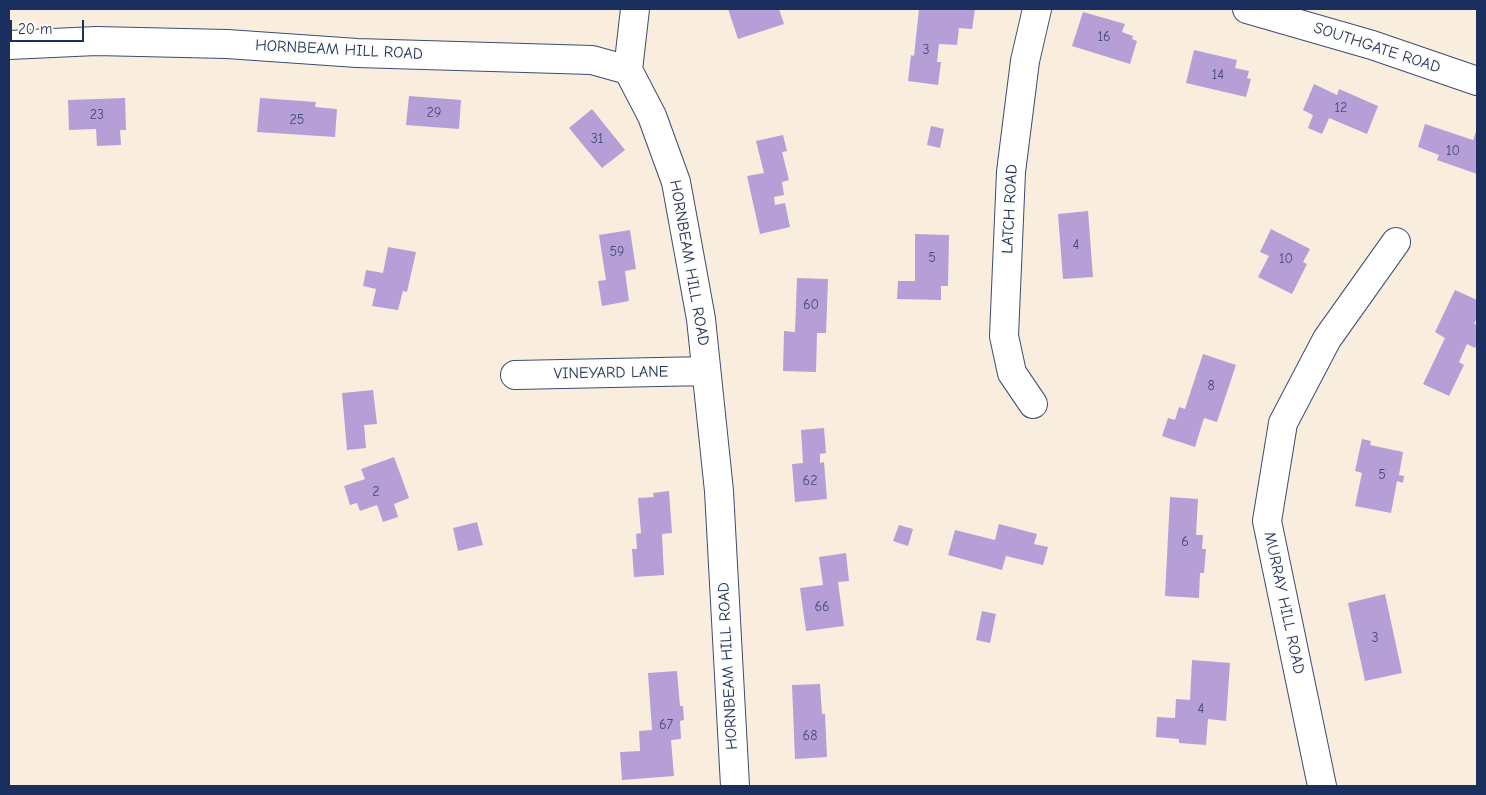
<!DOCTYPE html>
<html>
<head>
<meta charset="utf-8">
<style>
	body { margin:0 }
	#map { position:relative; width:1486px; height:795px; overflow:hidden; background:#f9eede; font-family:"Comic Neue",sans-serif }
	canvas { display:block }
	.frame { position:absolute; inset:0; border:10px solid #1b2f5e; pointer-events:none }
	.scale { position:absolute; left:10px; top:20px; width:74px; height:22px; box-sizing:border-box; border:2px solid #1b2f5e; border-top:0; padding-left:6px; font-size:15px; line-height:18px; white-space:nowrap; color:#1b2f5e; -webkit-text-stroke:4px #fdfcf7; paint-order:stroke }
</style>
</head>
<body>
<div id="map">
<canvas width="1486" height="795"></canvas>
<div class="frame"></div>
<div class="scale">20 m</div>
</div>
<script>
const context = document.querySelector('canvas').getContext('2d');
context.lineJoin = 'round';
function fillPath(path, color) { context.fillStyle = color; context.fill(path, 'evenodd'); }
const toPath = rows => new Path2D(rows.map(r => 'M' + r).join(''));
function strokePath(path, color, width, dash) { context.strokeStyle = color; context.lineWidth = width; context.lineCap = dash ? 'butt' : 'round'; context.setLineDash(dash || []); context.stroke(path); }
function label(font, color, halo, rows, align = 'center') {
  context.font = font + ' "Comic Neue",sans-serif'; context.lineWidth = 4; context.setLineDash([]); context.textBaseline = 'middle'; context.strokeStyle = halo; context.fillStyle = color; for (const [text, x, y, turn = 0] of rows) {
    context.save(); context.translate(x, y); context.rotate((+turn || 0) * Math.PI / 180); context.textAlign = isNaN(turn) ? turn : align; if (halo) context.strokeText(text, 0, 0); context.fillText(text, 0, 0); context.restore();
  }
}
const building = toPath([
	[728,9,779,9,784,24,738,39],
	[919,9,975,9,972,29,959,28,957,45,939,44,937,62,941,62,938,85,908,81,911,55,914,56],
	[1083,12,1125,24,1122,32,1133,36,1132,39,1137,41,1130,64,1072,46],
	[1194,50,1237,60,1235,68,1249,71,1247,78,1251,79,1246,97,1186,83],
	[1314,84,1337,95,1339,89,1378,106,1367,134,1329,118,1322,134,1308,128,1313,115,1303,110],
	[409,96,461,100,459,129,406,125],
	[125,98,126,130,120,130,121,145,97,146,96,129,69,130,68,100],
	[260,98,316,102,315,107,337,109,335,137,257,132],
	[592,109,625,150,602,168,569,128],
	[1425,124,1473,140,1477,129,1477,174,1437,160,1439,155,1418,147],
	[931,126,944,129,940,148,927,145],
	[783,135,787,151,782,152,789,180,782,182,784,195,774,197,775,205,785,203,790,227,760,234,747,176,764,173,756,141],
	[1088,211,1093,277,1063,279,1058,214],
	[1271,229,1310,249,1303,262,1307,264,1292,294,1258,277,1269,256,1260,252],
	[630,230,636,269,625,271,629,301,602,306,598,281,606,280,599,235],
	[915,234,949,235,948,286,941,286,941,300,897,299,898,281,915,281],
	[388,247,416,252,407,292,403,291,398,310,372,306,376,289,363,286,366,270,383,273],
	[797,278,828,279,826,333,817,333,816,372,783,371,784,331,795,332],
	[1455,290,1477,300,1477,317,1474,324,1477,325,1477,344,1475,348,1467,344,1459,362,1464,365,1449,396,1423,384,1445,338,1435,332],
	[1203,354,1236,365,1217,422,1204,418,1195,447,1162,436,1168,418,1175,420,1179,407,1185,409],
	[373,390,377,424,364,425,366,448,347,450,342,393],
	[824,428,826,453,820,454,820,463,824,462,827,499,795,502,792,464,803,463,801,430],
	[1362,439,1371,441,1370,445,1403,452,1399,475,1404,476,1403,483,1397,481,1391,513,1355,506,1362,473,1355,471],
	[394,457,409,498,394,504,398,517,383,522,377,505,360,511,357,503,350,505,344,486,365,479,361,469],
	[669,491,672,533,662,534,664,575,634,577,632,549,637,549,636,534,641,533,638,498,654,497,653,493],
	[1170,497,1198,499,1196,535,1203,535,1202,549,1206,549,1204,573,1200,573,1199,598,1165,596],
	[477,522,483,545,458,551,453,528],
	[999,524,1037,534,1034,544,1048,547,1043,565,1006,556,1002,570,948,555,955,530,995,540],
	[899,525,913,529,908,546,893,541],
	[846,553,849,581,838,582,844,626,806,631,800,588,823,585,819,557],
	[1385,594,1402,673,1365,681,1348,603],
	[982,611,996,614,990,643,976,640],
	[1192,660,1230,663,1226,721,1208,719,1206,745,1179,743,1179,739,1156,737,1157,717,1175,718,1176,699,1190,700],
	[677,671,680,706,683,706,684,720,680,721,681,739,671,740,674,776,622,780,620,752,640,751,639,731,652,730,648,673],
	[820,684,822,714,825,714,827,757,795,759,792,685]
]);
const minor = toPath([
	[1247,9,1372,45,1477,81],
	[9,45,96,41,227,44,357,53,592,60,628,70,652,116,676,182,701,319,719,491,735,786],
	[628,70,635,9],
	[515,375,706,371],
	[1033,404,1012,373,1004,336,1011,172,1025,61,1037,9],
	[1322,786,1267,521,1283,423,1327,339,1396,242]
]);
const numberNames = [
	["16",1104,37],
	["3",926,50],
	["14",1218,75],
	["12",1341,108],
	["29",434,113],
	["23",97,115],
	["25",297,120],
	["31",597,139],
	["10",1453,151],
	["4",1076,245],
	["59",617,252],
	["5",932,258],
	["10",1286,259],
	["60",811,305],
	["8",1211,386],
	["5",1382,475],
	["62",810,481],
	["2",376,492],
	["6",1185,542],
	["66",822,607],
	["3",1375,638],
	["4",1201,709],
	["67",666,725],
	["68",810,736]
];
const streetNames = [
	["SOUTHGATE ROAD",1377,48,18],
	["HORNBEAM HILL ROAD",339,50,3],
	["LATCH ROAD",1010,209,-87],
	["HORNBEAM HILL ROAD",689,263,80],
	["VINEYARD LANE",611,373,-1],
	["MURRAY HILL ROAD",1284,603,78],
	["HORNBEAM HILL ROAD",728,666,-93]
];
fillPath(building, '#b69ed7');
strokePath(minor, '#3c4c71', 30);
strokePath(minor, '#fff', 28);
label('14px', '#424b7c', null, numberNames);
label('16px', '#1b2f5e', '#fdfcf7', streetNames);
</script>
</body>
</html>
